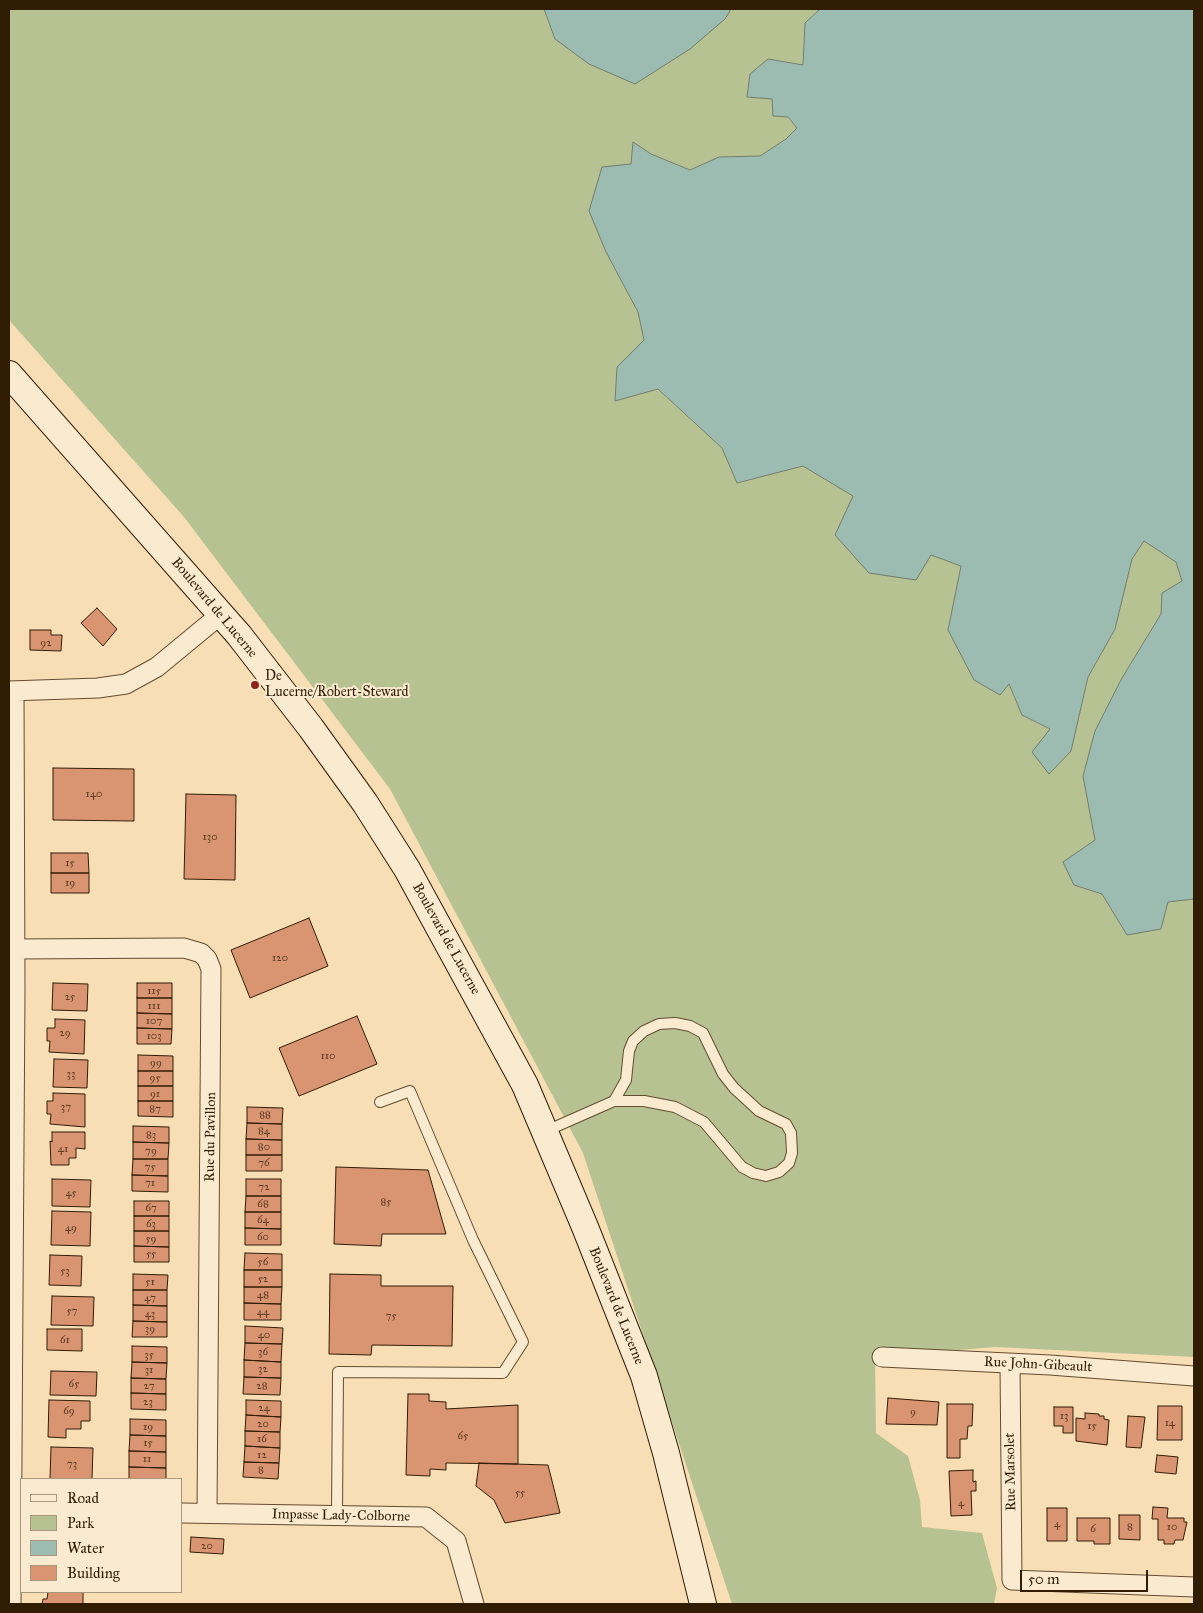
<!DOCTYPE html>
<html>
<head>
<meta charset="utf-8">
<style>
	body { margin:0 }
	#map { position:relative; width:1203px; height:1613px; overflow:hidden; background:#f8deb5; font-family:"IM FELL Great Primer",serif }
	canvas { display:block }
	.frame { position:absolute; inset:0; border:10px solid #311c04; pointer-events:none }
	.legend { position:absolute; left:20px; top:1478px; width:162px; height:115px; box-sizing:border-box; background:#faeacf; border:1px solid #aa987e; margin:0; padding:6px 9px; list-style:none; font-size:15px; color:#311c04 }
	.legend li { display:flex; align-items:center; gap:10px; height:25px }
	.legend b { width:25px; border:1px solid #aa987e }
	.scale { position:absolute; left:1020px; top:1570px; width:128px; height:22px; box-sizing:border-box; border:2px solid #311c04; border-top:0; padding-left:6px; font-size:15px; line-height:18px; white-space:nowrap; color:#311c04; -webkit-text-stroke:4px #faeacf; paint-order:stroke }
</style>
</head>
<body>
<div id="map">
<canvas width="1203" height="1613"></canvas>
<div class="frame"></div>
<ul class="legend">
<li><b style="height:6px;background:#faeacf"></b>Road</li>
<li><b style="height:14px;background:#b7c292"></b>Park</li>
<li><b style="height:14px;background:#9dbcb1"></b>Water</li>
<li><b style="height:14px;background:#d99572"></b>Building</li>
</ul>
<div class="scale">50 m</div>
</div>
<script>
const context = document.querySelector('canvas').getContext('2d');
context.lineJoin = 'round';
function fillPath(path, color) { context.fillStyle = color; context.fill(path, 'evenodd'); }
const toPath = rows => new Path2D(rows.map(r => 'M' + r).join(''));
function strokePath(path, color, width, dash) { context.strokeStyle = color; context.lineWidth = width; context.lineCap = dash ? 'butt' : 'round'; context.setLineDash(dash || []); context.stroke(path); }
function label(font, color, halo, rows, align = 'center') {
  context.font = font + ' "IM FELL Great Primer",serif'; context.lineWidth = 4; context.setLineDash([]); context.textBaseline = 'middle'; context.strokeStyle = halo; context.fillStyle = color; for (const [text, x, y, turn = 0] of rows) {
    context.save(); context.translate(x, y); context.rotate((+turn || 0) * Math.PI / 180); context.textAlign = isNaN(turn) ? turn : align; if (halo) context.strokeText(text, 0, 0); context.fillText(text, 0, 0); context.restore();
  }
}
const green = toPath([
	[9,9,544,9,555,39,725,19,731,9,820,9,805,23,803,65,768,59,772,99,797,128,786,139,760,156,719,157,690,170,651,154,633,143,631,165,606,252,638,312,644,340,617,367,615,401,658,389,722,448,737,483,803,466,854,496,931,555,961,566,948,630,1009,684,1022,715,1050,729,1071,751,1088,677,1115,629,1132,559,1144,541,1176,562,1182,581,1162,593,1161,614,1122,678,1095,731,1083,776,1096,840,1074,885,1102,894,1127,935,1168,902,1194,899,1194,1357,995,1347,875,1357,876,1433,908,1456,920,1500,922,1527,982,1533,997,1588,994,1604,732,1604,583,1153,390,789,184,517,9,320]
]);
const water = toPath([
	[544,9,731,9,725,19,690,49,635,84,589,64,555,39,544,9],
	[820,9,1194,9,1194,899,1168,902,1161,929,1127,935,1102,894,1074,885,1063,862,1095,840,1083,776,1095,731,1122,678,1161,614,1162,593,1182,581,1176,562,1144,541,1132,559,1115,629,1088,677,1071,751,1049,774,1032,752,1050,729,1022,715,1009,684,1000,695,974,680,948,630,961,566,931,555,916,580,869,573,835,535,853,496,803,466,737,483,722,448,658,389,615,401,617,367,644,340,638,312,606,252,589,211,602,167,631,164,633,142,651,154,690,170,719,157,760,156,786,139,797,128,788,117,773,116,772,99,747,97,750,74,768,59,803,65,805,23,820,9]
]);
const building = toPath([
	[97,608,117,629,103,646,81,623,97,608],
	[30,630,51,630,51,635,62,635,61,651,30,650,30,630],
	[53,768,134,769,134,821,53,820,53,768],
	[186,794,236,795,235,880,184,879,186,794],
	[51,853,88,853,89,873,51,873,51,853],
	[51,873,89,873,89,893,51,893,51,873],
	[309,918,328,966,250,998,231,950,309,918],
	[53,983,88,984,87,1011,52,1010,53,983],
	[137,983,172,983,172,998,137,998,137,983],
	[137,998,172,998,172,1014,137,1013,137,998],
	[137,1013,172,1014,172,1029,137,1028,137,1013],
	[357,1016,377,1064,299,1096,279,1048,357,1016],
	[55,1019,85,1020,84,1054,49,1052,50,1041,47,1041,47,1028,55,1028,55,1019],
	[137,1028,172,1029,171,1044,137,1044,137,1028],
	[138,1055,173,1056,173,1071,138,1071,138,1055],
	[54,1059,88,1060,87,1088,53,1087,54,1059],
	[138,1071,173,1071,173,1086,138,1086,138,1071],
	[138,1086,173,1086,173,1101,138,1101,138,1086],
	[53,1093,85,1094,85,1127,50,1124,51,1114,47,1114,47,1101,53,1101,53,1093],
	[138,1101,173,1101,173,1117,138,1116,138,1101],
	[247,1107,283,1108,282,1124,247,1123,247,1107],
	[247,1123,282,1124,282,1140,246,1139,247,1123],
	[133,1126,169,1127,169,1143,133,1142,133,1126],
	[52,1132,85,1132,85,1149,76,1148,76,1158,69,1158,69,1165,51,1165,50,1141,52,1142,52,1132],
	[246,1139,282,1140,282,1155,246,1155,246,1139],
	[133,1142,169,1143,168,1159,133,1159,133,1142],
	[246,1155,282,1155,282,1171,246,1171,246,1155],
	[133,1159,168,1159,168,1176,132,1175,133,1159],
	[336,1167,428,1170,446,1234,382,1234,381,1246,334,1244,336,1167],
	[132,1175,168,1176,168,1192,132,1191,132,1175],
	[52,1179,91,1180,90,1207,52,1206,52,1179],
	[246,1179,281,1179,281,1196,246,1196,246,1179],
	[246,1196,281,1196,281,1212,245,1212,246,1196],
	[134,1201,169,1201,169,1216,134,1216,134,1201],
	[52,1211,91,1212,90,1246,51,1245,52,1211],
	[245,1212,281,1212,281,1229,245,1228,245,1212],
	[134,1216,169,1216,169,1231,134,1231,134,1216],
	[245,1228,281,1229,281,1245,245,1245,245,1228],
	[134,1231,169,1231,169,1247,134,1246,134,1231],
	[134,1246,169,1247,169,1262,134,1262,134,1246],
	[245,1253,282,1254,282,1270,244,1270,245,1253],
	[50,1255,82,1256,81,1286,49,1285,50,1255],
	[244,1270,282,1270,282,1287,244,1287,244,1270],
	[133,1274,168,1275,167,1290,133,1290,133,1274],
	[330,1274,381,1275,381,1286,453,1286,452,1346,372,1345,371,1355,329,1354,330,1274],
	[244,1287,282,1287,281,1304,244,1303,244,1287],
	[133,1290,167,1290,167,1306,133,1305,133,1290],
	[52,1296,94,1297,93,1326,51,1325,52,1296],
	[244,1303,281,1304,281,1320,244,1320,244,1303],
	[133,1305,167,1306,167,1322,133,1321,133,1305],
	[133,1321,167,1322,167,1337,132,1337,133,1321],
	[245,1326,283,1328,282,1344,245,1343,245,1326],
	[47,1329,82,1329,82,1351,47,1350,47,1329],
	[245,1343,282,1344,281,1362,244,1360,245,1343],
	[132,1346,167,1347,167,1363,132,1362,132,1346],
	[244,1360,281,1362,281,1378,244,1377,244,1360],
	[132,1362,167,1363,166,1379,131,1378,132,1362],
	[51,1371,97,1372,96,1396,50,1395,51,1371],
	[244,1377,281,1378,280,1395,243,1394,244,1377],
	[131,1378,166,1379,166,1394,131,1393,131,1378],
	[131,1393,166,1394,166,1410,131,1409,131,1393],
	[408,1394,429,1394,429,1401,446,1402,446,1409,518,1405,518,1464,446,1463,446,1470,430,1469,430,1476,406,1475,408,1394],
	[888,1398,939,1402,937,1425,886,1424,888,1398],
	[49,1400,90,1401,90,1421,81,1421,81,1429,66,1429,66,1438,48,1437,49,1400],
	[246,1400,281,1401,281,1417,246,1415,246,1400],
	[947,1404,973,1404,972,1426,968,1426,967,1439,960,1439,960,1458,947,1458,947,1404],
	[1158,1406,1182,1406,1182,1440,1157,1440,1158,1406],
	[1054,1407,1073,1407,1073,1433,1063,1433,1063,1426,1054,1426,1054,1407],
	[1085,1413,1099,1414,1099,1416,1104,1416,1104,1419,1109,1420,1107,1445,1076,1441,1076,1418,1085,1419,1085,1413],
	[246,1415,281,1417,280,1432,245,1431,246,1415],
	[1128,1416,1145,1417,1141,1448,1126,1447,1128,1416],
	[130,1419,166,1420,166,1436,130,1435,130,1419],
	[245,1431,280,1432,280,1448,245,1446,245,1431],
	[130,1435,166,1436,166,1452,129,1451,130,1435],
	[245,1446,280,1448,279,1463,244,1462,245,1446],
	[51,1447,93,1448,92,1479,50,1479,51,1447],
	[129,1451,166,1452,166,1468,129,1467,129,1451],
	[1157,1455,1178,1457,1176,1474,1155,1472,1157,1455],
	[244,1462,279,1463,278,1479,243,1477,244,1462],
	[479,1463,548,1465,560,1513,505,1523,494,1500,476,1486,479,1463],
	[129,1467,166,1468,166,1479,129,1479,129,1467],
	[973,1470,973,1482,976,1481,976,1491,971,1491,972,1515,951,1516,949,1471,973,1470],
	[1153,1507,1168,1508,1167,1518,1184,1518,1184,1522,1187,1522,1183,1540,1175,1540,1174,1544,1164,1544,1164,1540,1158,1540,1158,1519,1152,1519,1153,1507],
	[1047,1508,1067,1508,1067,1541,1047,1541,1047,1508],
	[1119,1515,1140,1515,1140,1540,1119,1539,1119,1515],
	[1077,1518,1110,1518,1110,1544,1094,1544,1094,1541,1077,1541,1077,1518],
	[191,1537,224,1539,223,1554,190,1552,191,1537],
	[48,1592,83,1592,83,1604,42,1604,43,1599,47,1599,48,1592]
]);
const service = toPath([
	[675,1023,690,1026,703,1033,723,1074,734,1088,759,1111,786,1124,791,1133,792,1153,789,1163,779,1172,766,1176,753,1173,742,1167,704,1122,675,1107,644,1101,614,1101,626,1080,629,1051,633,1041,644,1031,659,1024,675,1023],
	[546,1131,614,1101],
	[337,1515,338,1372,503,1373,523,1342,473,1240,410,1091,380,1102]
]);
const minor = toPath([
	[9,691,98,688,126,684,157,667,220,615],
	[15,949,184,948,201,953,207,959,211,969,207,1512],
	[882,1357,1050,1365,1194,1376],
	[1010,1364,1012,1580,1194,1587],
	[181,1513,426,1517,456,1541,474,1604],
	[11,1604,15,990,14,691]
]);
const secondary = toPath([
	[9,374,239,635,311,728,365,803,407,869,525,1085,585,1227,644,1376,666,1453,703,1604]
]);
const markers = [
	[255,685,5,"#8f2418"]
];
const numberNames = [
	["92",46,643],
	["140",94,794],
	["130",210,837],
	["15",70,863],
	["19",70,883],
	["120",280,958],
	["115",154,991],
	["25",70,997],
	["111",154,1006],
	["107",154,1021],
	["29",65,1033],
	["103",154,1036],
	["110",328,1056],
	["99",156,1063],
	["33",71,1074],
	["95",155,1078],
	["91",155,1094],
	["37",66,1107],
	["87",155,1109],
	["88",265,1115],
	["84",264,1131],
	["83",151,1135],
	["80",264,1147],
	["41",63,1149],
	["79",151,1151],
	["76",264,1163],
	["75",150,1167],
	["71",150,1183],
	["72",264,1187],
	["45",71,1193],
	["85",386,1202],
	["68",263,1204],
	["67",151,1208],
	["64",263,1220],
	["63",151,1224],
	["49",71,1228],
	["60",263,1237],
	["59",151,1239],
	["55",151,1254],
	["56",263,1262],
	["53",65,1271],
	["52",263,1279],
	["51",150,1282],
	["48",263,1295],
	["47",150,1298],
	["57",72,1311],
	["44",263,1312],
	["43",150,1314],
	["75",391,1316],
	["39",150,1329],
	["40",264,1335],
	["61",65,1340],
	["36",263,1352],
	["35",149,1355],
	["32",263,1369],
	["31",149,1370],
	["65",74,1384],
	["27",149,1386],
	["28",262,1386],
	["23",148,1402],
	["24",264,1408],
	["69",69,1411],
	["9",913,1412],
	["13",1064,1416],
	["14",1170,1423],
	["20",263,1424],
	["15",1092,1426],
	["19",148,1427],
	["65",463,1436],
	["16",262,1439],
	["15",148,1443],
	["12",262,1455],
	["11",147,1459],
	["73",72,1464],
	["8",261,1470],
	["55",520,1493],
	["4",961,1503],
	["4",1057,1524],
	["8",1130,1527],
	["10",1172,1527],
	["6",1093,1529],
	["20",207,1546]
];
const streetNames = [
	["Boulevard de Lucerne",214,608,50],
	["Boulevard de Lucerne",446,939,61],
	["Rue du Pavillon",211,1137,-89],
	["Boulevard de Lucerne",616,1306,68],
	["Rue John-Gibeault",1038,1365,3],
	["Rue Marsolet",1011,1472,-91],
	["Impasse Lady-Colborne",341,1516,1]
];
const poiNames = [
	["De",265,677],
	["Lucerne/Robert-Steward",265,693]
];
fillPath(green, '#b7c292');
fillPath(water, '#9dbcb1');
strokePath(water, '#727c6c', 1);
fillPath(building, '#d99572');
strokePath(building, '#311c04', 1);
strokePath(service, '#634c30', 12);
strokePath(minor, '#634c30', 21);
strokePath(secondary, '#311c04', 28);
strokePath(service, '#faeacf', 10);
strokePath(minor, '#faeacf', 19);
strokePath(secondary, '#faeacf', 26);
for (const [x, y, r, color] of markers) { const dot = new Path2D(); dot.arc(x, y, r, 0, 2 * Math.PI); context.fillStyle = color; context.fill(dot); strokePath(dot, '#faeacf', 2); }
label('11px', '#5b3a20', null, numberNames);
label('14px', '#311c04', '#faeacf', streetNames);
label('14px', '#311c04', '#faeacf', poiNames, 'left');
</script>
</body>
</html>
